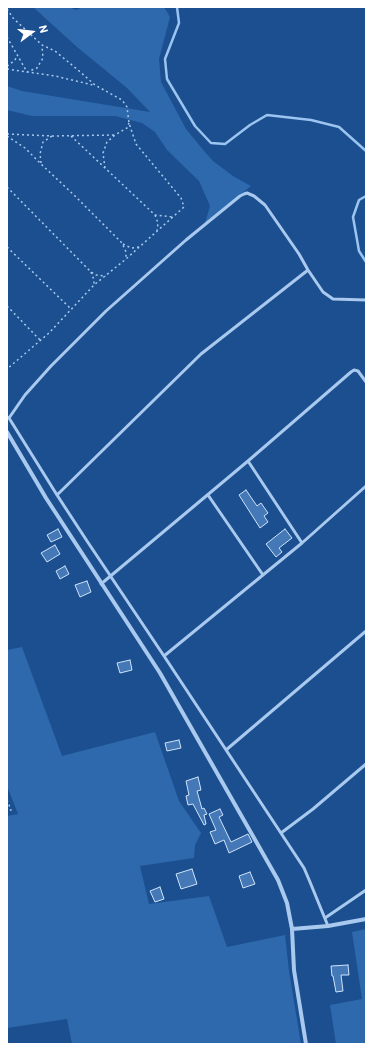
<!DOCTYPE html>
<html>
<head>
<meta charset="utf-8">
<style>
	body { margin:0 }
	#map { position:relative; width:373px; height:1051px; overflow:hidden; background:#1b4f8f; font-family:Barlow,sans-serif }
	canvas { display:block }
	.frame { position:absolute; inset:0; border:8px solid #fff; pointer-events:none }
	.north { position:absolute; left:12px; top:12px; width:40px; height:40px; -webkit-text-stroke:3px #1b4f8f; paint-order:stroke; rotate:75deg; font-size:11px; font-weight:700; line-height:16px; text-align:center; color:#fff }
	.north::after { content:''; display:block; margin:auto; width:14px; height:18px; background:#fff; clip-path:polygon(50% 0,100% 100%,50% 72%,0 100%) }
</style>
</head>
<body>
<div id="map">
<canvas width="373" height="1051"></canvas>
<div class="frame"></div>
<div class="north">N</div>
</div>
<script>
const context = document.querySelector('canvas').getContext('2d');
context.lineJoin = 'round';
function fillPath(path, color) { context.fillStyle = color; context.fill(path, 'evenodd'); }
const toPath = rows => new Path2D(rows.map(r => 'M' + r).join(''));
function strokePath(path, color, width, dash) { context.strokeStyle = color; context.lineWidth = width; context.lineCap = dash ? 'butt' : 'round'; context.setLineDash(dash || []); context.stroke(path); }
const green = toPath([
	[33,7,69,7,76,10,83,7,164,7,170,17,159,59,161,82,186,129,205,152,213,161,233,176,251,186,205,223,210,206,199,181,167,150,155,132,142,123,115,116,32,116,7,110,7,86,22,91,150,112,127,88,77,47],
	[22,647,62,756,155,732,179,801,201,833,195,845,194,858,140,866,149,904,209,896,227,947,285,935,289,971,301,1044,72,1044,67,1019,7,1028,7,816,18,814,7,786,7,650],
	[366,929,366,1044,336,1044,330,1005,362,999,352,932]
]);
const stream = toPath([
	[177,7,179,23,165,59,167,79,195,126,211,143,225,144,250,125,267,115,311,120,339,127,366,151],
	[366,196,359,200,353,217,359,251,366,262]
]);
const building = toPath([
	[246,490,257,506,261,503,268,513,264,516,268,522,260,528,239,495,246,490],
	[58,529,62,537,51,542,47,535,58,529],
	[285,529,292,538,279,548,282,552,276,557,266,544,285,529],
	[55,545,60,554,47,562,41,553,55,545],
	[65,566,69,574,60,579,56,571,65,566],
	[87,581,91,592,80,597,75,585,87,581],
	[130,660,132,670,120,673,117,663,130,660],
	[179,740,181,748,167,751,165,743,179,740],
	[198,777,201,790,197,791,202,809,204,808,207,814,204,815,206,824,204,825,193,804,188,805,186,796,189,795,186,781,198,777],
	[220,809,223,815,219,817,231,842,248,834,252,842,229,853,224,840,215,844,210,832,216,830,209,814,220,809],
	[192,869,197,884,181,889,176,874,192,869],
	[250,872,255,884,243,888,239,876,250,872],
	[160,887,164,899,155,902,150,891,160,887],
	[348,965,349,975,341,975,343,991,336,992,333,976,332,976,331,966,348,965]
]);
const path = toPath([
	[7,9,13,18,42,45,55,51,78,70,95,85,122,100,127,107,129,123,136,144,181,198,184,207,126,259,94,285,49,333,7,369],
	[7,37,27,72,37,68,43,58,42,46],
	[7,66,9,65,15,60,17,55],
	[7,69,55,76,93,85],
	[7,134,52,136,115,135],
	[7,136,25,148,41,164,76,197,122,243,126,252,126,259],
	[71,136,155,215,173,217],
	[41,163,40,154,43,142,52,136],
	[105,168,103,153,107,142,115,135,127,128,129,123],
	[7,187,91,272,96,275,106,276],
	[155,215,158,223,157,231],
	[123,244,131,248,140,247],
	[7,247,71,309],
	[91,272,94,280,94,285],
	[7,306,40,340],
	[7,800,11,810,7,811]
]);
const lane = toPath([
	[7,417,9,418,57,495,87,541,164,656,304,868,310,882,328,926],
	[9,418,25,395,51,366,106,311,186,240,240,196,244,194,247,193,254,196,265,205,299,254,308,270,323,292,333,299,366,300],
	[248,461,302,543],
	[57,495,201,354,308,270],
	[208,495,263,575],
	[101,584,248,461,351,372,354,370,358,371,366,382],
	[164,656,302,543,366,486],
	[226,750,366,631],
	[281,833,313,809,366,764],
	[325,918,366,890]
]);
const street = toPath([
	[7,432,46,498,160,673,278,880,287,903,292,929,294,970,306,1044],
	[292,929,328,926,366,919]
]);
fillPath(green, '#2e69ad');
strokePath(stream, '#9cc4f0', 2.5);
fillPath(building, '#4478b7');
strokePath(building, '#cfe3fa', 1);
strokePath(path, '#a9c9ee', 1.5, [2, 3]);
strokePath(lane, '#a9c9ee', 3);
strokePath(street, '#a9c9ee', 4);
</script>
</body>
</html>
